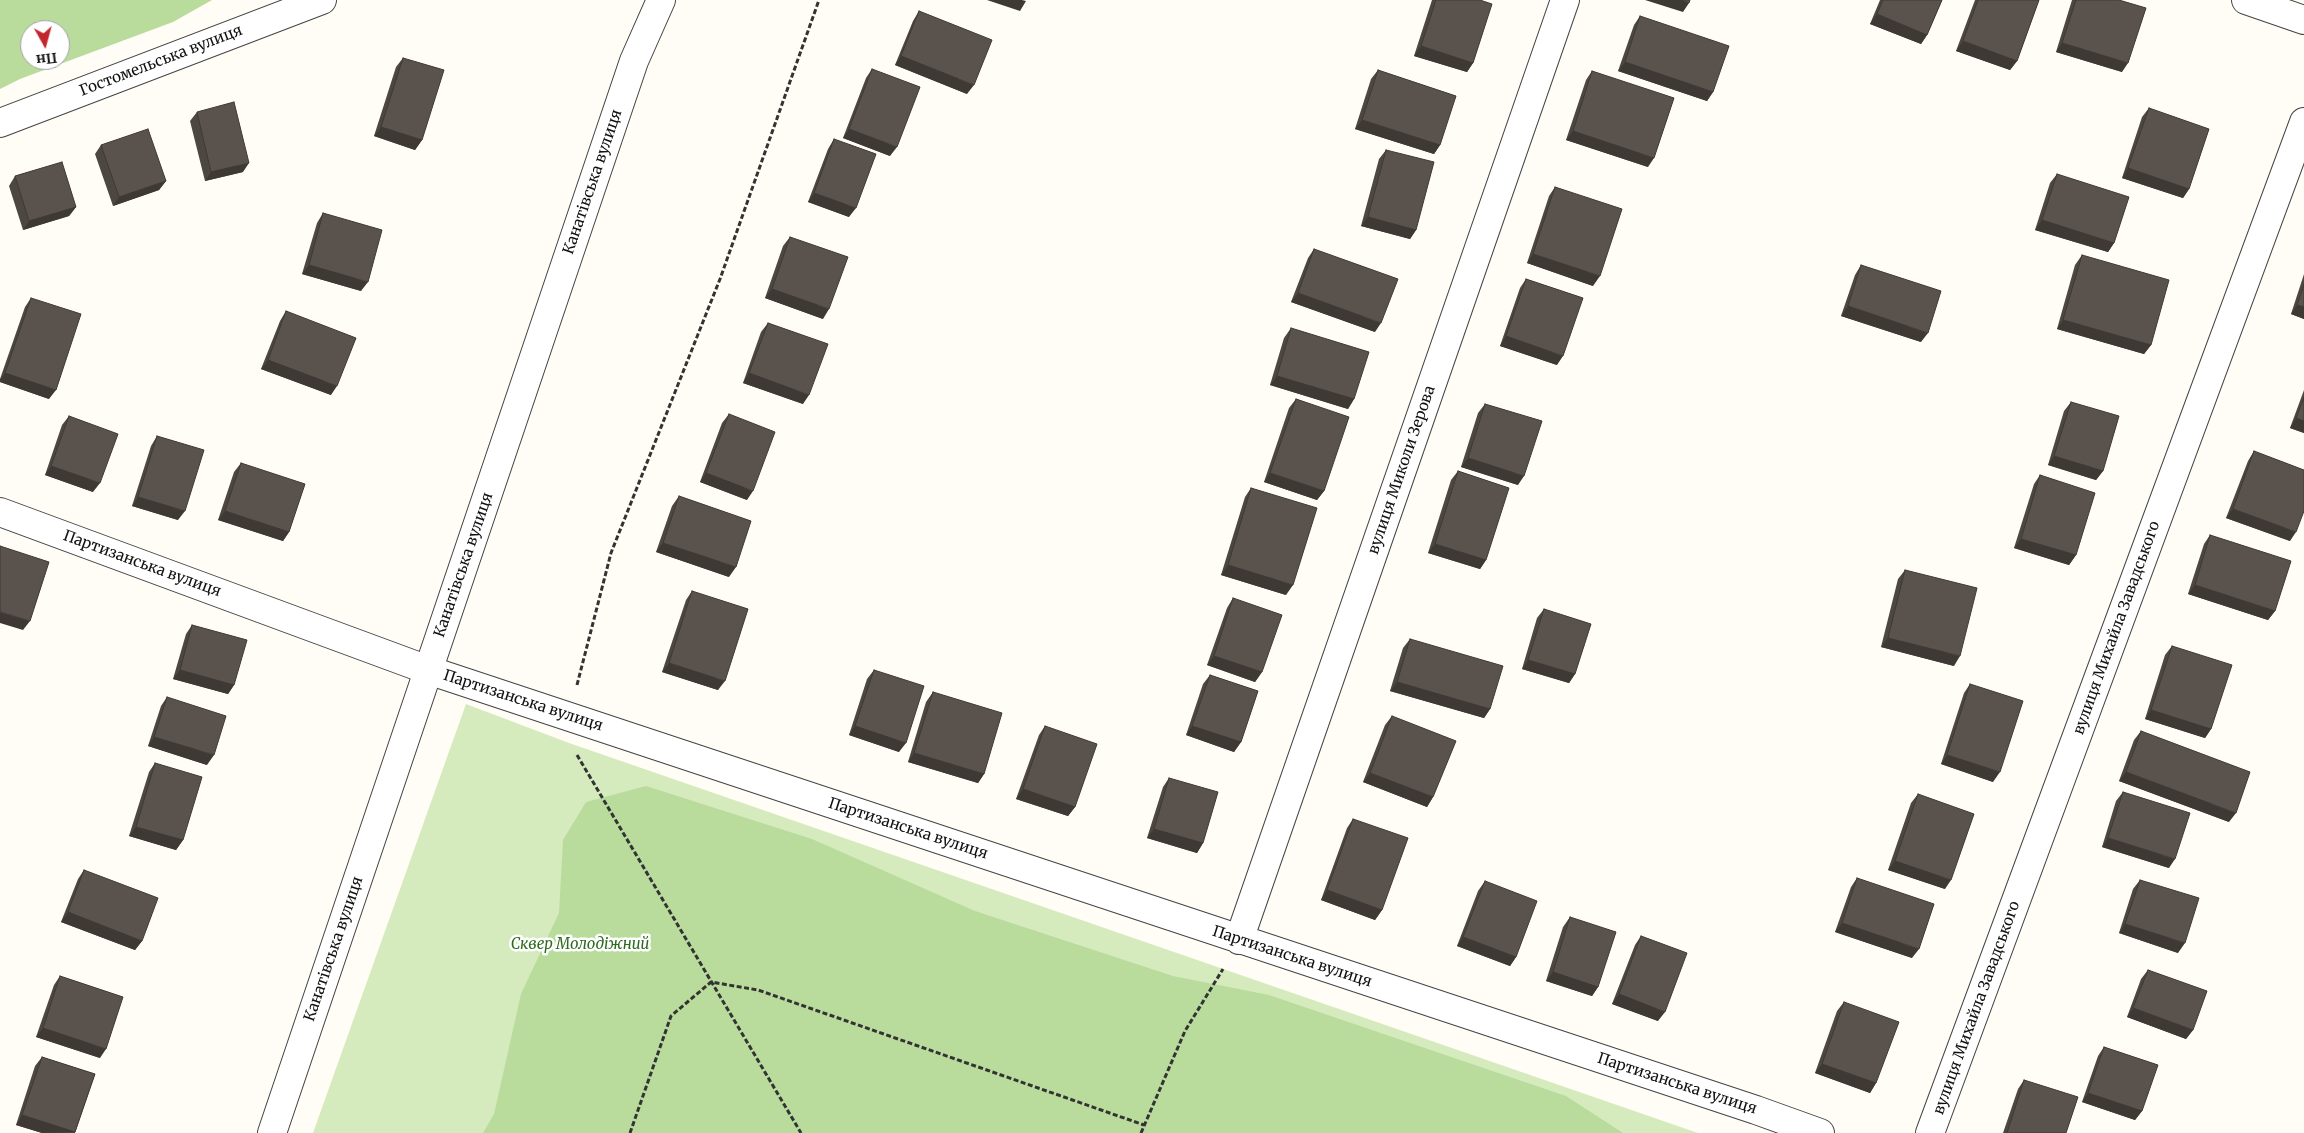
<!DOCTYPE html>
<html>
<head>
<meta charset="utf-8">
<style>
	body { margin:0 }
	#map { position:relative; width:2304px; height:1133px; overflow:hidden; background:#fffdf5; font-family:Merriweather,serif }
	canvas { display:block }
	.north { position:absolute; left:20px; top:20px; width:50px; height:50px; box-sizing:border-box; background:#fff; border:1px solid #a0a0a0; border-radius:50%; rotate:173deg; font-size:14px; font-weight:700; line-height:20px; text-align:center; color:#111 }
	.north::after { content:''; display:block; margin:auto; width:18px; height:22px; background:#c4262e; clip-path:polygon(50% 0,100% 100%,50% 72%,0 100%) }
</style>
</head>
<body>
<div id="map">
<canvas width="2304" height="1133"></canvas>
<div class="north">Пн</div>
</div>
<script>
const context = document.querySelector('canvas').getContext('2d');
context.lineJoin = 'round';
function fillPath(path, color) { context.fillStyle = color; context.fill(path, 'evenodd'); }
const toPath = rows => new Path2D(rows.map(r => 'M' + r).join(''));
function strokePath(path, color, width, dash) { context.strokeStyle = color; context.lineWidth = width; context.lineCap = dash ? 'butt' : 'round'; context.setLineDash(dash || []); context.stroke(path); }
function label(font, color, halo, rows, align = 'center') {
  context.font = font + ' Merriweather,serif'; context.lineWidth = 5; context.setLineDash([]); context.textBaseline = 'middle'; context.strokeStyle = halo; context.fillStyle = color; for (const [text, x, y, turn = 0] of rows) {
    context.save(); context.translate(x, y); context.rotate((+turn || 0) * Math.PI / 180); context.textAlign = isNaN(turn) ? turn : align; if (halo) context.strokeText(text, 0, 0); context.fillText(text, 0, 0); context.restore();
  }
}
const green = toPath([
	[466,704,569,743,1698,1133,313,1133]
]);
const forest = toPath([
	[0,0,212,0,173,22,20,79,0,89],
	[30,30,60,30,60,60,30,60],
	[646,786,812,839,975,911,1173,976,1269,995,1566,1096,1623,1133,483,1133,494,1114,521,994,559,913,563,840,586,802]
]);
const path = toPath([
	[577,685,611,553,720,279,819,0],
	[577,755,801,1133],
	[630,1133,671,1016,711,982,758,990,1144,1125],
	[1141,1133,1185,1031,1223,969]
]);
const minor = toPath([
	[2246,0,2304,20],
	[0,123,322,0],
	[0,512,428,670,1756,1110,1820,1133],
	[1239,940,1565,0],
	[1930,1133,2304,122]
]);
const tertiary = toPath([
	[272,1133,634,61,661,0]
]);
const wall = toPath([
	[1432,0,1480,0,1473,63,1467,72,1414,56],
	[1880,0,1942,0,1927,35,1921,44,1870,24],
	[1975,0,2039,0,2017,61,2010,70,1956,51],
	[2072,0,2119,0,2122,72,2056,52],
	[919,11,967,94,895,65,913,21],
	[1640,16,1713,92,1707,101,1618,71,1634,25],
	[403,58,422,140,415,150,374,136,396,67],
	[872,69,890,156,843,138,866,78],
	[1378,70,1440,145,1434,154,1355,129,1371,79],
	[1592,71,1648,167,1566,140,1586,80],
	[2149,108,2189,189,2183,198,2122,178,2142,117],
	[197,112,243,172,205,181,190,121],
	[834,139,849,217,808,202,828,149],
	[101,145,166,181,159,190,113,206,95,154],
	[1386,150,1416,230,1410,239,1361,226,1379,159],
	[2057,174,2114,243,2108,252,2035,230,2050,183],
	[15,176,76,207,69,216,23,230,9,186],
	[1555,187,1593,286,1527,263,1549,196],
	[323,213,361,291,302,274,317,223],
	[790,237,823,319,765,298,783,246],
	[1314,249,1375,332,1291,302,1308,258],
	[2082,255,2151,345,2144,354,2057,329,2075,265],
	[1861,265,1921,342,1841,316,1855,275],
	[2304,274,2304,319,2291,314],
	[1526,279,1557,365,1500,346,1520,288],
	[31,298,49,399,0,382,0,379,25,307],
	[286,311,331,395,261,369,280,321],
	[768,323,803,404,743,383,761,332],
	[1291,328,1354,399,1348,409,1270,385,1284,338],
	[2304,390,2304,433,2290,428],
	[1296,399,1324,491,1317,500,1264,482,1289,408],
	[2071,402,2103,471,2096,480,2048,465,2064,411],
	[1485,404,1518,485,1461,467,1478,413],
	[729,414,747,500,700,482,722,423],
	[69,416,93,492,45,475,62,425],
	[157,436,178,520,132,506,151,446],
	[2254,451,2290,541,2226,518,2248,461],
	[241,463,289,532,283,541,218,520,234,472],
	[1458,471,1486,560,1480,569,1428,553,1451,480],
	[2040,475,2076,555,2069,565,2014,548,2034,484],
	[1251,488,1286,595,1221,575,1245,497],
	[679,496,729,577,656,552,672,506],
	[2210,535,2275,611,2268,620,2188,594,2204,544],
	[1905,570,1954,666,1881,647,1898,579],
	[692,591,718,690,662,672,686,600],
	[1233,598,1262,672,1255,682,1207,665,1227,608],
	[1544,609,1575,674,1569,683,1522,669,1537,618],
	[192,625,234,685,228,694,173,679,186,634],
	[1410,639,1490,709,1484,718,1390,691,1403,648],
	[2172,646,2211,729,2205,738,2145,719,2165,655],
	[874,670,899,752,849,735,867,679],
	[1210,675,1241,742,1234,752,1186,735,1203,684],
	[1970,684,1993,782,1941,764,1964,693],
	[933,692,984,774,978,783,908,762,926,702],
	[167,697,207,765,148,746,161,706],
	[1392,716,1433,797,1427,807,1363,782,1385,725],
	[1045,726,1075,807,1068,816,1016,799,1039,735],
	[2141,731,2229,822,2119,781,2134,740],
	[155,763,183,840,176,850,129,836,149,772],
	[1169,778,1203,843,1197,853,1147,838,1163,787],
	[2123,792,2169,868,2102,847,2116,801],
	[1918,794,1945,889,1888,870,1911,803],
	[1353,819,1382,910,1375,920,1321,900,1347,828],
	[84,870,142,941,135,950,61,922,78,879],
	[1857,878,1912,958,1835,932,1851,887],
	[2140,880,2178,953,2119,933,2133,889],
	[1485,881,1516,957,1510,966,1457,946,1478,891],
	[1570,917,1598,987,1592,996,1546,981,1563,927],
	[1641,936,1658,1021,1612,1004,1635,945],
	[2148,970,2193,1030,2186,1039,2127,1017,2141,979],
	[60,976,100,1058,36,1037,54,985],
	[1844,1002,1876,1083,1870,1093,1815,1073,1837,1011],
	[2104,1047,2142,1111,2135,1120,2082,1102,2098,1056],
	[42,1057,95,1074,75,1133,42,1133,16,1125,35,1066],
	[2024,1080,2066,1133,2003,1133,2018,1089]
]);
const shadedWall = toPath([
	[987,0,1022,0,1026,1,1020,11],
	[1645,0,1681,0,1689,3,1683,12],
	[1877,14,1927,35,1921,44,1870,24],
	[1963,41,2017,61,2010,70,1956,51],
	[2062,43,2128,63,2122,72,2056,52],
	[1421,46,1473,63,1467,72,1414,56],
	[901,56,974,85,967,94,895,65],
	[1625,62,1713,92,1707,101,1618,71],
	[1362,120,1440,145,1434,154,1355,129],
	[381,127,422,140,415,150,374,136],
	[849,129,897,147,890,156,843,138],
	[1573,131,1654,158,1648,167,1566,140],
	[249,163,243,172,205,181,211,172],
	[2128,168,2189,189,2183,198,2122,178],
	[166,181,159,190,113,206,119,197],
	[814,193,856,208,849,217,808,202],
	[76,207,69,216,23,230,29,221],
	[1368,217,1416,230,1410,239,1361,226],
	[2042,220,2114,243,2108,252,2035,230],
	[1533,254,1600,276,1593,286,1527,263],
	[309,265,368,282,361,291,302,274],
	[772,289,829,309,823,319,765,298],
	[1298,293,1381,323,1375,332,1291,302],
	[2297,305,2304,307,2304,319,2291,314],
	[1848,306,1928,333,1921,342,1841,316],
	[2063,320,2151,345,2144,354,2057,329],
	[1506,336,1563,356,1557,365,1500,346],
	[268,360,337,386,331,395,261,369],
	[5,373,56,390,49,399,0,382,0,380],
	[749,373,809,395,803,404,743,383],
	[1277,376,1354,399,1348,409,1270,385],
	[2296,418,2304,421,2304,433,2290,428],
	[2054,456,2103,471,2096,480,2048,465],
	[1468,458,1524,476,1518,485,1461,467],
	[51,466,100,483,93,492,45,475],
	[706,473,753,491,747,500,700,482],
	[1270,473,1324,491,1317,500,1264,482],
	[138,497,185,511,178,520,132,506],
	[2233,509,2296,532,2290,541,2226,518],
	[225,511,289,532,283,541,218,520],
	[2021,539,2076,555,2069,565,2014,548],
	[663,543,736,567,729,577,656,552],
	[1435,544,1486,560,1480,569,1428,553],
	[1228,565,1293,585,1286,595,1221,575],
	[2195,585,2275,611,2268,620,2188,594],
	[0,612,30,621,23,630,0,623],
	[1888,638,1960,656,1954,666,1881,647],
	[1214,656,1262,672,1255,682,1207,665],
	[1528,660,1575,674,1569,683,1522,669],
	[669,663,725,681,718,690,662,672],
	[180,670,234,685,228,694,173,679],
	[1397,682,1490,709,1484,718,1390,691],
	[2151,710,2211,729,2205,738,2145,719],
	[855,726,906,743,899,752,849,735],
	[1192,726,1241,742,1234,752,1186,735],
	[154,737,214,755,207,765,148,746],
	[914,753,984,774,978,783,908,762],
	[1947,755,2000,772,1993,782,1941,764],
	[2126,772,2236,813,2229,822,2119,781],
	[1370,773,1433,797,1427,807,1363,782],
	[1023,789,1075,807,1068,816,1016,799],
	[136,827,183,840,176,850,129,836],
	[1154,829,1203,843,1197,853,1147,838],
	[2108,838,2175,859,2169,868,2102,847],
	[1895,861,1951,880,1945,889,1888,870],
	[1327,890,1382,910,1375,920,1321,900],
	[68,912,142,941,135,950,61,922],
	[1842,923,1919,949,1912,958,1835,932],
	[2125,924,2185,943,2178,953,2119,933],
	[1463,937,1516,957,1510,966,1457,946],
	[1553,972,1598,987,1592,996,1546,981],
	[1619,994,1665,1012,1658,1021,1612,1004],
	[2133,1008,2193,1030,2186,1039,2127,1017],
	[43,1028,106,1049,100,1058,36,1037],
	[1822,1064,1876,1083,1870,1093,1815,1073],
	[2088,1093,2142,1111,2135,1120,2082,1102],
	[22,1115,75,1132,42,1133,16,1125]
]);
const building = toPath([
	[1436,0,1480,0,1492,4,1473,63,1421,46,1436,0],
	[1681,0,1690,0,1689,3,1681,0],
	[1883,0,1942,0,1927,35,1877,14,1883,0],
	[1978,0,2039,0,2017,61,1963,41,1978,0],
	[2076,0,2119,0,2146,8,2128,63,2062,43,2076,0],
	[919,11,992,40,974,85,901,56,919,11],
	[1640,16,1729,46,1713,92,1625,62,1640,16],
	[403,58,444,70,422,140,381,127,403,58],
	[872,69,920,87,897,147,849,129,872,69],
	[1378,70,1456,96,1440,145,1362,120,1378,70],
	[1592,71,1674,98,1654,158,1573,131,1592,71],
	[234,102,249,163,211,172,197,112,234,102],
	[2149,108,2209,129,2189,189,2128,168,2149,108],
	[148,129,166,181,119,197,101,145,148,129],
	[834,139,876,154,856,208,814,193,834,139],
	[1386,150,1434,162,1416,230,1368,217,1386,150],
	[62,162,76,207,29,221,15,176,62,162],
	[2057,174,2129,197,2114,243,2042,220,2057,174],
	[1555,187,1622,209,1600,276,1533,254,1555,187],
	[323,213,382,230,368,282,309,265,323,213],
	[790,237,848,257,829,309,772,289,790,237],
	[1314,249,1398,279,1381,323,1298,293,1314,249],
	[2082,255,2169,280,2151,345,2063,320,2082,255],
	[1861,265,1941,291,1928,333,1848,306,1861,265],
	[1526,279,1583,298,1563,356,1506,336,1526,279],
	[2304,285,2304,307,2297,305,2304,285],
	[31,298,81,314,56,390,5,373,31,298],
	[286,311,356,338,337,386,268,360,286,311],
	[768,323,828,344,809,395,749,373,768,323],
	[1291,328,1369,352,1354,399,1277,376,1291,328],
	[2304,398,2304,421,2296,418,2304,398],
	[1296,399,1349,417,1324,491,1270,473,1296,399],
	[2071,402,2119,416,2103,471,2054,456,2071,402],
	[1485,404,1542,421,1524,476,1468,458,1485,404],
	[729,414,775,432,753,491,706,473,729,414],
	[69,416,118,434,100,483,51,466,69,416],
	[157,436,204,450,185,511,138,497,157,436],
	[2254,451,2304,470,2304,511,2296,532,2233,509,2254,451],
	[241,463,305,484,289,532,225,511,241,463],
	[1458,471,1509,488,1486,560,1435,544,1458,471],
	[2040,475,2095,493,2076,555,2021,539,2040,475],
	[1251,488,1317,508,1293,585,1228,565,1251,488],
	[679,496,751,521,736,567,663,543,679,496],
	[2210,535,2291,561,2275,611,2195,585,2210,535],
	[0,546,49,562,30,621,0,612,0,546],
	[1905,570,1977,588,1960,656,1888,638,1905,570],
	[692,591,748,609,725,681,669,663,692,591],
	[1233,598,1282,615,1262,672,1214,656,1233,598],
	[1544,609,1591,624,1575,674,1528,660,1544,609],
	[192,625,247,640,234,685,180,670,192,625],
	[1410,639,1503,666,1490,709,1397,682,1410,639],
	[2172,646,2232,665,2211,729,2151,710,2172,646],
	[874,670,924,686,906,743,855,726,874,670],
	[1210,675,1258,691,1241,742,1192,726,1210,675],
	[1970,684,2023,701,2000,772,1947,755,1970,684],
	[933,692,1002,713,984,774,914,753,933,692],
	[167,697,226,716,214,755,154,737,167,697],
	[1392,716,1456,741,1433,797,1370,773,1392,716],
	[1045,726,1097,744,1075,807,1023,789,1045,726],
	[2141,731,2250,772,2236,813,2126,772,2141,731],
	[155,763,202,777,183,840,136,827,155,763],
	[1169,778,1218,792,1203,843,1154,829,1169,778],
	[2123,792,2190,813,2175,859,2108,838,2123,792],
	[1918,794,1974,814,1951,880,1895,861,1918,794],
	[1353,819,1408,838,1382,910,1327,890,1353,819],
	[84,870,158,898,142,941,68,912,84,870],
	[1857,878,1934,904,1919,949,1842,923,1857,878],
	[2140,880,2199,898,2185,943,2125,924,2140,880],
	[1485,881,1537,901,1516,957,1463,937,1485,881],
	[1570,917,1616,932,1598,987,1553,972,1570,917],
	[1641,936,1687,953,1665,1012,1619,994,1641,936],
	[2148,970,2207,991,2193,1030,2133,1008,2148,970],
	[60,976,123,997,106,1049,43,1028,60,976],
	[1844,1002,1899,1022,1876,1083,1822,1064,1844,1002],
	[2104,1047,2158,1065,2142,1111,2088,1093,2104,1047],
	[42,1057,95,1074,75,1132,22,1115,42,1057],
	[2024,1080,2078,1097,2066,1133,2007,1133,2024,1080]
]);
const streetNames = [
	["Гостомельська вулиця",161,61,-21],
	["Канатівська вулиця",593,182,-71],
	["вулиця Миколи Зерова",1402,470,-71],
	["Партизанська вулиця",142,564,20],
	["Канатівська вулиця",464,565,-71],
	["вулиця Михайла Завадського",2117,628,-70],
	["Партизанська вулиця",523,701,18],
	["Партизанська вулиця",908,829,18],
	["Канатівська вулиця",334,949,-71],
	["Партизанська вулиця",1292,957,18],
	["вулиця Михайла Завадського",1977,1008,-70],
	["Партизанська вулиця",1677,1084,18]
];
const parkNames = [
	["Сквер Молодіжний",580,945]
];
fillPath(green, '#d5ebbd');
fillPath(forest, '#b9dc9c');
strokePath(minor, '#444', 30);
strokePath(tertiary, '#444', 30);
strokePath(path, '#333', 3, [5, 2.5]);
strokePath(minor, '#fff', 28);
strokePath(tertiary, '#fff', 28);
fillPath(wall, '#4d4742');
fillPath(shadedWall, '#3f3936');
fillPath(building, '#5a524d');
strokePath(building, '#3f3936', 1);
label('15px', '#111', '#fff', streetNames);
label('italic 15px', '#2f6b1f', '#fff', parkNames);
</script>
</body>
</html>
